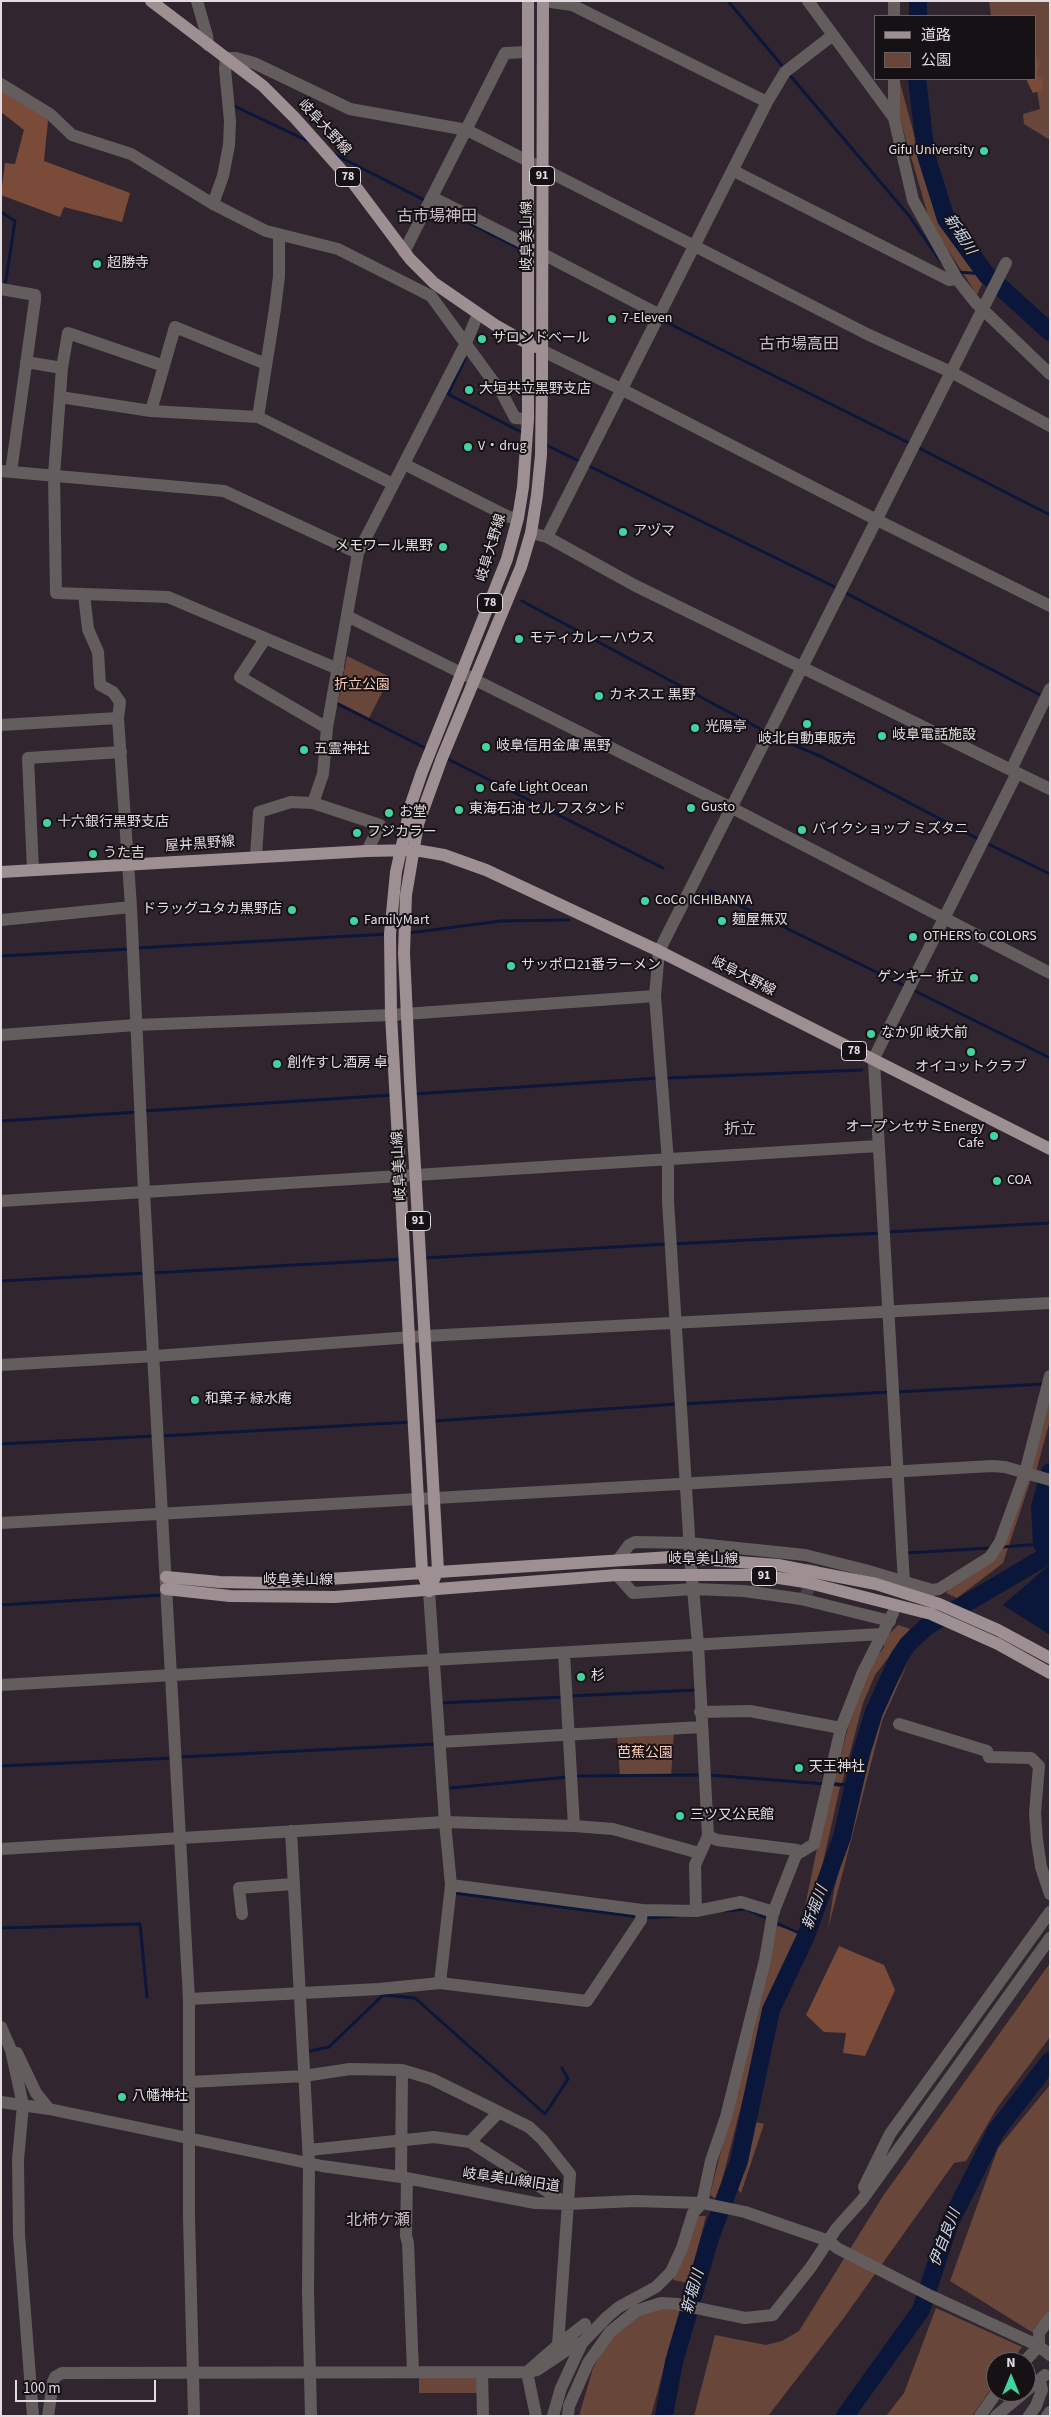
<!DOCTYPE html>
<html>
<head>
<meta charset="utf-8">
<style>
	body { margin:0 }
	#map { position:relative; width:1051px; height:2417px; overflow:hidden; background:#31262f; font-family:"Source Sans 3","Noto Sans JP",sans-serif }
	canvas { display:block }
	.frame { position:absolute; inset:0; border:2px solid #e2dbe0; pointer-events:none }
	.legend { position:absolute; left:874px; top:15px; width:162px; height:65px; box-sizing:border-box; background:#161115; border:1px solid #686266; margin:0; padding:6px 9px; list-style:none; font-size:15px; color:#e2dbe0 }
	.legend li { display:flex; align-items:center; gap:10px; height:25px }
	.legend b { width:25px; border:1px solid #686266 }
	.north { position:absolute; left:986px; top:2352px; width:50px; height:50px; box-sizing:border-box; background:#161115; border:1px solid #686266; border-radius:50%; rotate:0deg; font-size:14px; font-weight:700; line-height:20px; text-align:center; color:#e2dbe0 }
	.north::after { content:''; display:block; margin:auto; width:18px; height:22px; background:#41d4a1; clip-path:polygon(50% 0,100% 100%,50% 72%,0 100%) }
	.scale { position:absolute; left:15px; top:2380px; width:141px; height:22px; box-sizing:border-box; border:2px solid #e2dbe0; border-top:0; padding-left:6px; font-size:15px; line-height:18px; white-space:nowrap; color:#e2dbe0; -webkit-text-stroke:4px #161115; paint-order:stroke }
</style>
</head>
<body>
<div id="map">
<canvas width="1051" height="2417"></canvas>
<div class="frame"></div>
<ul class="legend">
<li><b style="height:6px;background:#9e8f92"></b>道路</li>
<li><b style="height:14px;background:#69463a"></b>公園</li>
</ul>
<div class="north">N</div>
<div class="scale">100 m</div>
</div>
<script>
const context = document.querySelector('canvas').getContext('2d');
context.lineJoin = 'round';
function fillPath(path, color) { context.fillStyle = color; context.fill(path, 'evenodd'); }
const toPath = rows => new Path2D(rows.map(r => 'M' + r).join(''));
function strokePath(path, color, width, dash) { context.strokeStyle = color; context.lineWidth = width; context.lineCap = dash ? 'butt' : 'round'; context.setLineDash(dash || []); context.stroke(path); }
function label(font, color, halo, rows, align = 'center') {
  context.font = font + ' "Source Sans 3","Noto Sans JP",sans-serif'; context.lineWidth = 4; context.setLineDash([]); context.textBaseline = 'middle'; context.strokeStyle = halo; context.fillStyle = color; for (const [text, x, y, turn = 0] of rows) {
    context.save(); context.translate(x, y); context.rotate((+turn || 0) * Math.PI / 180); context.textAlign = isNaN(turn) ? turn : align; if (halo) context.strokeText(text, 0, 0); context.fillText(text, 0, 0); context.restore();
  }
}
const green = toPath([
	[989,1,1050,1,1050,140,1024,124,1023,114,1040,109,1035,78,1035,16,991,16],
	[899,79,938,223,982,284,977,295,930,222,900,119],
	[347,656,390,677,369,718,338,702],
	[1050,1399,1050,1420,1036,1472,1032,1471,1032,1466],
	[1028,1478,1031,1479,1003,1563,957,1598,946,1593,953,1585,995,1560],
	[898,1625,910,1629,875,1675,863,1703,842,1783,834,1782,850,1720,868,1670,884,1647,884,1639],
	[907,1665,882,1721,828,1929,834,1890,880,1713],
	[674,1732,671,1776,620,1776,617,1733],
	[830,1785,840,1787,814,1902,806,1924,801,1926],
	[777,1926,798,1932,798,1940,770,1993,717,2200,710,2195],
	[1050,1963,1050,2037,997,2108,966,2161,954,2163,843,2319,768,2416,694,2416,715,2335,766,2345,782,2341,799,2331,883,2196],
	[1050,2085,1050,2313,1035,2334,950,2281,998,2148],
	[756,2122,764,2124,741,2193,738,2190],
	[696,2216,706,2216,689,2283,673,2280,689,2241],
	[682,2308,675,2348,669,2349,651,2416,579,2416,593,2368,614,2332,640,2315,658,2309],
	[936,2308,1022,2347,1011,2362,996,2362,996,2382,972,2416,886,2416,904,2393],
	[477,2375,478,2393,419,2393,419,2376]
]);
const forest = toPath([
	[1035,41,1036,56,1040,62,1037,75,1043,80,1043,87,1040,91,1033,93,1027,81,1028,79,1035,79],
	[1,90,43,111,48,121,44,161,130,193,122,222,64,207,60,217,1,195,5,163,15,164,24,130,1,112],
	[839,1946,884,1965,895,1990,865,2056,843,2053,846,2033,824,2032,806,2015]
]);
const water = toPath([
	[1050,1564,1050,1635,1003,1605]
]);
const stream = toPath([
	[728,1,784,68],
	[788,73,910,217,941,262],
	[234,106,310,142],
	[334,154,426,201],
	[1,212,15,221,5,286],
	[465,221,524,251],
	[957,272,986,274],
	[660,319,911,444],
	[465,359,448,394,523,433],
	[544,444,581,462],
	[917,447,1050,515],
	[587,465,839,589],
	[844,592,1042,696],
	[522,601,766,732],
	[338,704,427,749],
	[771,735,822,757,980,840],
	[446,758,663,868],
	[986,843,1050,874],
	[710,891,907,987],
	[409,933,501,921,569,920],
	[137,948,388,934],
	[1,956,130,949],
	[913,990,1050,1058],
	[666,1078,862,1070],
	[413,1094,659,1078],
	[144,1111,392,1095],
	[1,1121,138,1112],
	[888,1232,1050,1223],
	[673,1244,882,1233],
	[424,1258,667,1244],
	[152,1273,403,1259],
	[1,1281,146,1273],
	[895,1392,1044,1384],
	[683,1404,889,1392],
	[434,1421,677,1404],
	[162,1436,410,1422],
	[1,1444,155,1436],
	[1002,1547,1042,1544],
	[905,1553,991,1548],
	[1,1605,162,1595],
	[570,1696,696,1690],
	[440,1703,564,1697],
	[179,1757,437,1744],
	[1,1766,173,1758],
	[709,1775,825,1784],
	[574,1776,700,1775],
	[831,1784,849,1785],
	[451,1788,568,1777],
	[454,1893,639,1917],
	[725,1911,746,1909,768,1919],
	[645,1918,676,1916],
	[774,1922,806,1936],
	[1,1928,140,1924,147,1997],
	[305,2052,329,2047,383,1995,415,1998,545,2114,568,2079,562,2068]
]);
const river = toPath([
	[918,16,918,1],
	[917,79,926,155,946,219,986,274,1050,332],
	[664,2416,674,2362,710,2238,739,2161,771,2010,806,1936,842,1837,861,1754,874,1712,899,1657,908,1644,926,1627,1048,1555,1042,1544,1040,1507,1050,1472],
	[845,2416,921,2310,950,2222,996,2131,1050,2061]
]);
const minorTunnel = toPath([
	[807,1594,813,1562]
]);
const minor = toPath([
	[197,1,207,36,208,45],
	[544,1,572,5,767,102],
	[808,1,894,118],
	[894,1,894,16],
	[894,79,894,118,913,200,957,279,976,303,1050,374],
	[1,84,50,114,72,135,131,154,213,204,266,231,338,249,431,296,503,395,515,418,528,419],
	[734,171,949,280,957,279],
	[432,197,529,246],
	[213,204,223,176,229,145,230,121,225,69,226,58,236,58,254,63,350,109,467,130,869,335,951,372,1050,426],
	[404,252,505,53,528,52],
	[543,254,660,315],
	[1,289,35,295,35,300,11,472],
	[543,351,621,389,877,520,1050,606],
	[26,362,62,368],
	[164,366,68,333,62,368,54,475,56,593,168,597,338,669],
	[60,397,151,411,258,417,393,484],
	[151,411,175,327,266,364],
	[258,417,275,309,279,276,279,235],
	[404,464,509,517,518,518],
	[1,471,224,491,358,553],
	[531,533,547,537,634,585,1050,789],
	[547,537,767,102,785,72,833,35],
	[84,594,88,629,98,652,100,685,113,692,120,702,118,718,131,907,144,1192,189,1999,189,2217,194,2416],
	[347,616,732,808,1050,973],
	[265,639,240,677,327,728],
	[1,725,118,718],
	[1011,770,1050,689],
	[313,803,380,825,367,851],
	[256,856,259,812,291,802,313,803,323,774,327,728,358,553,466,343,478,314],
	[33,870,28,758,121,752],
	[1,920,131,907],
	[1,1035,136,1025,391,1015,655,996],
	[1,1201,878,1146],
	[1,1365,155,1356,425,1336,1050,1303],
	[1,1523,992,1466,1005,1467,1050,1480],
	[618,1560,629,1545,635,1542,689,1543,805,1555,865,1570,932,1590,939,1589,990,1557,1000,1542,1025,1473,1050,1376],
	[617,1575,633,1593,693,1589,744,1591,801,1599,890,1621],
	[904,1583,874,1062,875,1056,1017,773],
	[429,1591,445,1822,451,1885,440,1983],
	[564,1653,574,1826],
	[1,1685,881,1634],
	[700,1712,750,1711,841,1728],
	[899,1724,987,1751,989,1757,1031,1758,1039,1766,1035,1813,1037,1840,1041,1867,1050,1894],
	[440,1742,701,1727],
	[291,1831,309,2163,308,2292,311,2416],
	[708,1836,717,1840,797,1850,801,1852],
	[1,1849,445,1822,574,1826,613,1829,699,1853],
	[451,1885,642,1910,696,1911,695,1865,708,1836,698,1644,691,1567,668,1201,668,1161,655,996,659,951,1006,263],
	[696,1911,741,1902,774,1912],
	[242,1914,239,1888,293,1884],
	[189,1999,379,1989,440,1983,587,2001,641,1920,642,1910],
	[1,2027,11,2050,23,2105,18,2160,19,2235,33,2416],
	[17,2053,36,2093,49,2109],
	[190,2082,304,2076,350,2069,402,2070,432,2079,529,2127,542,2139,570,2174,558,2345,527,2372,536,2416],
	[1,2102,49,2109,322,2166,401,2177,535,2203,568,2204,635,2201,702,2203,745,2212,829,2241,837,2248,931,2296,1039,2346,1050,2355],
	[470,2142,499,2112],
	[309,2150,434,2137,470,2142,567,2204],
	[401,2177,402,2070],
	[407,2179,406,2236,408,2243,413,2372],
	[864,2187,890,2134,1050,1912],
	[558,2345,585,2324],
	[1024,2362,1039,2346,1039,2333,1050,2318],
	[482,2372,483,2416],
	[48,2416,53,2382,55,2377,62,2373,527,2372,537,2370,576,2344,582,2343],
	[553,2416,561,2388,582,2343,607,2317,619,2307,656,2287,671,2272,682,2248,693,2213,702,2203,711,2161,726,2117,765,1960,773,1913,796,1855,814,1844,841,1728,863,1672,893,1613],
	[568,2416,569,2406,588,2363,610,2332,636,2311,661,2303,677,2304,745,2318,773,2315,811,2267,836,2229,862,2200,1050,1938],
	[980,2416,997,2392],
	[996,2416,1045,2375],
	[1029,2416,1036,2406,1042,2390,1040,2381],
	[1047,2416,1050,2412]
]);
const major = toPath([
	[151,1,263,86,295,118,353,183,410,259,434,283,495,325,534,347],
	[1,872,367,851,415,850,444,855,486,870,659,951,1050,1149],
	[166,1577,220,1582,267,1583,671,1557,778,1565,876,1584,939,1604,998,1630,1050,1658],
	[166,1589,230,1596,335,1597,617,1575,759,1575,805,1582,931,1614,998,1644,1050,1673],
	[429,1591,438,1570,410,1080,404,953,406,895,418,824,442,758,521,567,531,533,537,495,541,455,542,378,543,1],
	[429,1591,422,1571,391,1015,390,934,396,872,411,804,422,772,507,559,518,518,523,487,528,419,528,1]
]);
const markers = [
	[984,151,5,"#41d4a1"],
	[97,264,5,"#41d4a1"],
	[612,319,5,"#41d4a1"],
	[482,339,5,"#41d4a1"],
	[469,390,5,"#41d4a1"],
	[468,447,5,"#41d4a1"],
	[623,532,5,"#41d4a1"],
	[443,547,5,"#41d4a1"],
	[519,639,5,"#41d4a1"],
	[599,696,5,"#41d4a1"],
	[807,724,5,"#41d4a1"],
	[695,728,5,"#41d4a1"],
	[882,736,5,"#41d4a1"],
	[486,747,5,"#41d4a1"],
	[304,750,5,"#41d4a1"],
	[480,788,5,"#41d4a1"],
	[691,808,5,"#41d4a1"],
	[459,810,5,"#41d4a1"],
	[389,813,5,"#41d4a1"],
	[47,823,5,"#41d4a1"],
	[802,830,5,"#41d4a1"],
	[357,833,5,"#41d4a1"],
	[93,854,5,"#41d4a1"],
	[645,901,5,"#41d4a1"],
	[292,910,5,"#41d4a1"],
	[354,921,5,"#41d4a1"],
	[722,921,5,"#41d4a1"],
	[913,937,5,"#41d4a1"],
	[511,966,5,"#41d4a1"],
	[974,978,5,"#41d4a1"],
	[871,1034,5,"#41d4a1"],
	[971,1052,5,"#41d4a1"],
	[277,1064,5,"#41d4a1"],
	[994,1136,5,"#41d4a1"],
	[997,1181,5,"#41d4a1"],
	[195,1400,5,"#41d4a1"],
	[581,1677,5,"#41d4a1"],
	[799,1768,5,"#41d4a1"],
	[680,1816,5,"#41d4a1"],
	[122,2097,5,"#41d4a1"]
];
const shields = [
	[542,176,25],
	[348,177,25],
	[490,603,25],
	[854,1051,25],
	[418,1221,25],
	[764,1576,25]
];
const shieldNames = [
	["91",542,176],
	["78",348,177],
	["78",490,603],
	["78",854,1051],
	["91",418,1221],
	["91",764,1576]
];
const streetNames = [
	["岐阜大野線",324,128,47],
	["岐阜美山線",528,236,-90],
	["岐阜大野線",492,548,-73],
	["屋井黒野線",200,845,-4],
	["岐阜大野線",743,977,27],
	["岐阜美山線",400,1166,-93],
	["岐阜美山線",703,1560],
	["岐阜美山線",298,1581],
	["岐阜美山線旧道",511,2181,8]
];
const poiNames = [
	["Gifu University",974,151,"right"],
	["超勝寺",107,264],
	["7-Eleven",622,319],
	["サロンドベール",492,339],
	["大垣共立黒野支店",479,390],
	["V・drug",478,447],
	["アヅマ",633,532],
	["メモワール黒野",433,547,"right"],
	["モティカレーハウス",529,639],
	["カネスエ 黒野",609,696],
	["光陽亭",705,728],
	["岐阜電話施設",892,736],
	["岐北自動車販売",807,740,"center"],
	["岐阜信用金庫 黒野",496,747],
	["五霊神社",314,750],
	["Cafe Light Ocean",490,788],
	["Gusto",701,808],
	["東海石油 セルフスタンド",469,810],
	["お堂",399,813],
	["十六銀行黒野支店",57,823],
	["バイクショップ ミズタニ",812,830],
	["フジカラー",367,833],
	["うた吉",103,854],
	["CoCo ICHIBANYA",655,901],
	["ドラッグユタカ黒野店",282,910,"right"],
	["FamilyMart",364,921],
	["麺屋無双",732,921],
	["OTHERS to COLORS",923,937],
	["サッポロ21番ラーメン",521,966],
	["ゲンキー 折立",964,978,"right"],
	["なか卯 岐大前",881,1034],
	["創作すし酒房 卓",287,1064],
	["オイコットクラブ",971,1068,"center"],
	["オープンセサミEnergy",984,1128,"right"],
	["Cafe",984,1144,"right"],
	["COA",1007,1181],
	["和菓子 緑水庵",205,1400],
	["杉",591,1677],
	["天王神社",809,1768],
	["三ツ又公民館",690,1816],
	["八幡神社",132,2097]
];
const parkNames = [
	["折立公園",362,686],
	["芭蕉公園",645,1754]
];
const waterNames = [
	["新堀川",959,235,57],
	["新堀川",816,1908,-69],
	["伊自良川",946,2238,-69],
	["新堀川",694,2292,-74]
];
const quarterNames = [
	["古市場神田",437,217],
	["古市場高田",799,345],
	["折立",740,1130],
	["北柿ケ瀬",378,2221]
];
fillPath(green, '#69463a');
fillPath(forest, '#7b4b3a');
fillPath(water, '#0a173a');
strokePath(stream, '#0a173a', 3);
strokePath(river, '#0a173a', 18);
strokePath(minorTunnel, '#4c414a', 12, [12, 6]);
strokePath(minor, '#645d5e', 12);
strokePath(major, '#9e8f92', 12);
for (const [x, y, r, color] of markers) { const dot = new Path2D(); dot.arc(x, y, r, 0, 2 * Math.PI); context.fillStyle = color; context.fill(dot); strokePath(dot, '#161115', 2); }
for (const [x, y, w] of shields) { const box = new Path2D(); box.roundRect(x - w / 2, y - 9.5, w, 19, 4); context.fillStyle = '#161115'; context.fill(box); strokePath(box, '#e2dbe0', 1); }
label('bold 12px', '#e2dbe0', null, shieldNames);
label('14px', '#e2dbe0', '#161115', streetNames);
label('14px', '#e2dbe0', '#161115', poiNames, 'left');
label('14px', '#fbcab9', '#161115', parkNames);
label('italic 15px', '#cad7f3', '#161115', waterNames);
label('16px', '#cabcc7', '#161115', quarterNames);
</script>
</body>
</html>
